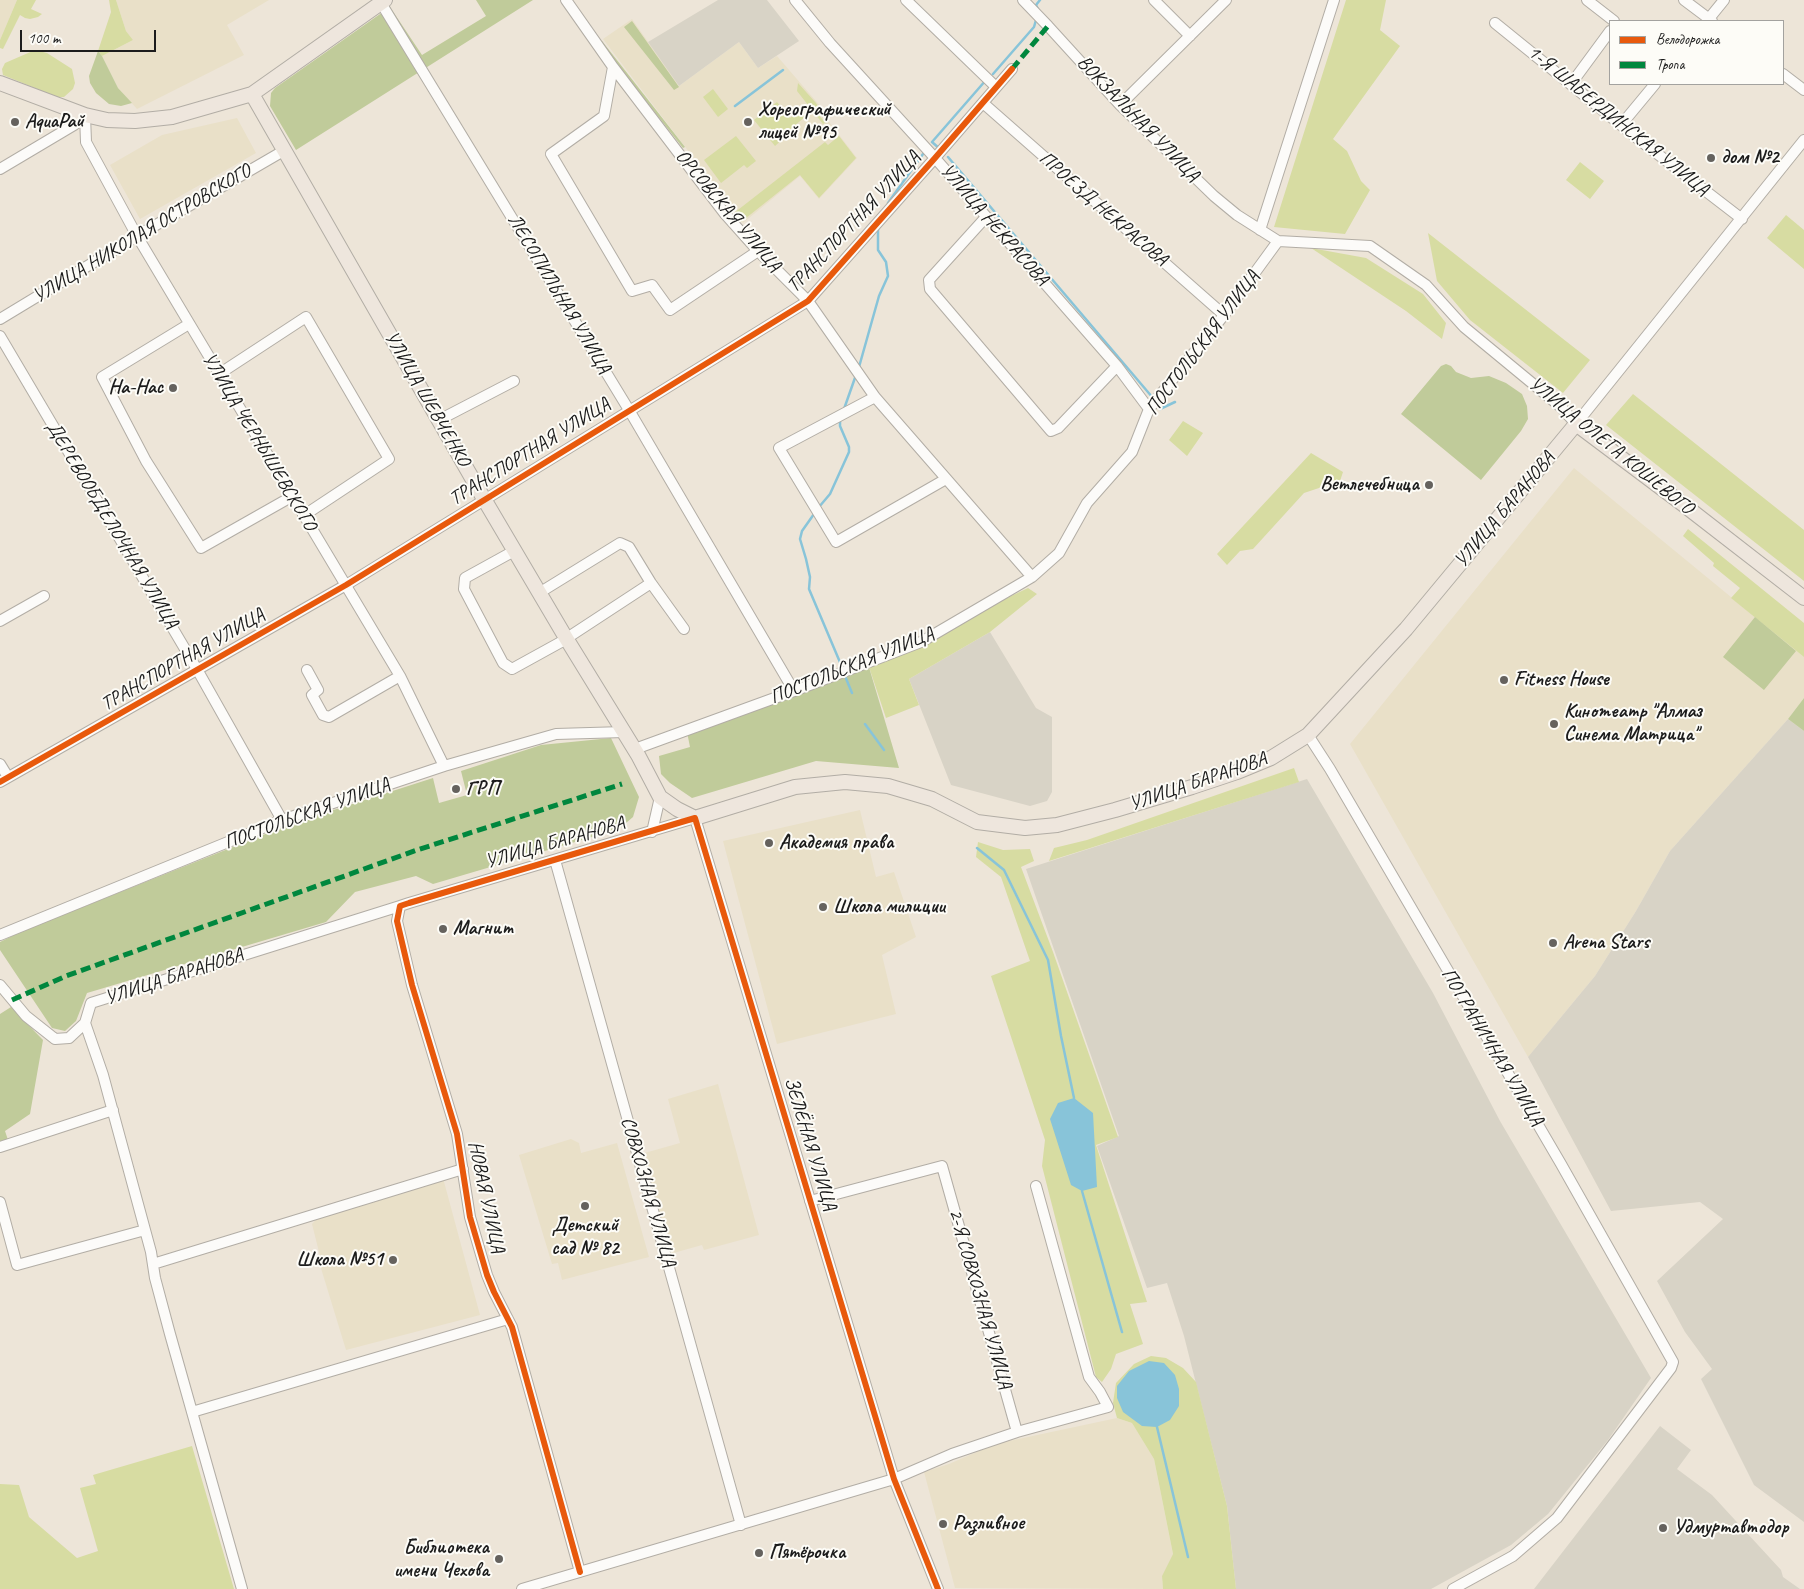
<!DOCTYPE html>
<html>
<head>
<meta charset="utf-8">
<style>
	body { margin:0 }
	#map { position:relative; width:1804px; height:1589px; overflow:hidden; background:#ede5d8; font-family:Caveat,sans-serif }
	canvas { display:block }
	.legend { position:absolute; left:1609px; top:20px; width:175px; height:65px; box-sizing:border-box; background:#fdfcf7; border:1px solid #a3a29f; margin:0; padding:6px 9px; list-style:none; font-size:15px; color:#1c1c1c }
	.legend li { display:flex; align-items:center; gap:10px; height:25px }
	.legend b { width:25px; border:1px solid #a3a29f }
	.scale { position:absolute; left:20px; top:30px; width:136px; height:22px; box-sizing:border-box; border:2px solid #1c1c1c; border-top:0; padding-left:6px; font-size:15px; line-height:18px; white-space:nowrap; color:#1c1c1c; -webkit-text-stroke:4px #fdfcf7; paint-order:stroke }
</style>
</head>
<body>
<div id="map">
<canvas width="1804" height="1589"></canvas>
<ul class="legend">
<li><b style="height:6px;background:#e8590c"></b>Велодорожка</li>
<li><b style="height:6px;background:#00873e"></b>Тропа</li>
</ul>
<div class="scale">100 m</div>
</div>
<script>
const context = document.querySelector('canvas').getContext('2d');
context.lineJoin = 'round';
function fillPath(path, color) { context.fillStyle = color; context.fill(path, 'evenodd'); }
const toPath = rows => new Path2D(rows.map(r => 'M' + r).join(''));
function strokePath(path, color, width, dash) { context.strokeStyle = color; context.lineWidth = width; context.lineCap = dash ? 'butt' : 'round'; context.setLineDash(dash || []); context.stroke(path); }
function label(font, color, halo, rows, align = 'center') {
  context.font = font + ' Caveat,sans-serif'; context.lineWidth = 4; context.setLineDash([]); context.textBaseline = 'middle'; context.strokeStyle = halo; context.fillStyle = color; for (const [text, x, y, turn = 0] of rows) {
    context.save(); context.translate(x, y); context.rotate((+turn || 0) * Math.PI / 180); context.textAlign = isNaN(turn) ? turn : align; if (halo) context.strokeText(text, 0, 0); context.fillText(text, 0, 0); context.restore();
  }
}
const built = toPath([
	[0,0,17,0,0,40],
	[116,0,269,0,227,25,244,55,137,109,118,88,102,56,133,40,126,31],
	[632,19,679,86,739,42,758,68,777,56,828,115,826,118,857,158,819,199,800,176,743,223,603,39],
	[237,118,256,153,140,219,110,165,162,135],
	[1574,468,1804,657,1804,698,1788,719,1670,851,1636,911,1595,976,1528,1057,1350,744],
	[860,810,876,877,894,872,916,937,882,955,896,1014,777,1044,723,841],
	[718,1084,759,1235,704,1250,702,1245,670,1254,641,1154,680,1143,668,1099],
	[571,1139,579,1143,581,1153,617,1143,649,1257,562,1280,558,1263,552,1264,519,1155],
	[443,1178,480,1315,346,1350,320,1265,320,1256,312,1224,319,1216],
	[1117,1418,1132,1423,1154,1459,1173,1554,1162,1576,1163,1589,955,1588,924,1472,949,1464,995,1444]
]);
const industrial = toPath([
	[718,0,767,0,799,41,758,68,739,42,679,86,648,42],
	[990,632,1036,708,1052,717,1052,792,1047,801,1030,806,951,785,909,679],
	[1788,719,1804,731,1804,1522,1754,1485,1701,1379,1712,1369,1685,1332,1657,1281,1723,1219,1700,1202,1611,1211,1528,1057,1595,976,1636,911,1670,851],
	[1307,779,1433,993,1500,1121,1651,1378,1608,1440,1548,1514,1511,1545,1431,1589,1236,1589,1227,1506,1184,1336,1167,1283,1147,1288,1097,1146,1119,1136,1026,869],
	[1660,1426,1691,1450,1677,1469,1712,1495,1781,1570,1783,1577,1800,1589,1534,1589]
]);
const green = toPath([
	[17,0,36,0,31,9,42,14,38,17,30,19,25,18,20,15,3,49,0,48,0,40],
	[109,0,116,0,126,31,133,40,102,56,98,51,111,12],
	[1346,0,1386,0,1380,30,1400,46,1333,139,1347,151,1361,181,1370,190,1345,234,1274,227],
	[35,50,47,53,72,69,75,83,73,89,64,97,57,97,3,75,2,69,5,63],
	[798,83,816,103,819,108,816,112,823,120,825,118,827,121,823,124,797,91],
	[713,89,728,109,718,117,703,97],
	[777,102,790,118,800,111,805,117,783,135,785,137,775,146,754,120],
	[736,136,756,161,747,168,744,165,721,183,704,160],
	[839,136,856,158,819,198,800,175,741,222,734,213,825,142,828,145],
	[1580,162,1604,181,1590,199,1566,180],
	[1786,215,1804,230,1804,269,1767,238],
	[1428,233,1590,360,1563,393,1470,320,1437,281],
	[1311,248,1366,258,1423,294,1446,323,1442,339,1406,311],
	[1633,394,1804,530,1804,581,1606,425],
	[1183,421,1203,433,1187,456,1169,440],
	[1311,453,1343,472,1340,481,1304,493,1253,549,1240,551,1227,565,1217,554],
	[1688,529,1804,623,1804,657,1731,598,1740,588,1713,566,1714,563,1683,536],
	[1028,588,1037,594,990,632,909,679,919,705,886,718,868,664],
	[1294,768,1299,782,1049,861,1054,848,1087,840],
	[978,842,1003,850,1030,849,1034,861,1021,867,1053,952,1118,1137,1096,1145,1147,1302,1130,1304,1143,1344,1116,1354,1111,1369,1102,1382,1096,1377,1042,1166,1045,1140,991,976,1030,961,1001,877,976,857],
	[1151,1356,1166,1358,1183,1368,1196,1382,1227,1506,1236,1589,1163,1589,1162,1576,1173,1554,1154,1459,1132,1423,1117,1418,1113,1403,1116,1383,1134,1364],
	[192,1446,234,1589,0,1589,0,1484,19,1485,29,1517,77,1558,98,1551,80,1488,96,1484,93,1475]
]);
const forest = toPath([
	[476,0,533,0,296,150,270,106,271,93,275,88,390,7,422,55,486,16],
	[632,21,679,87,674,90,624,27],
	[602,41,685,147,683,148,600,43],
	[98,51,102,56,118,88,132,103,121,106,109,104,96,93,90,83,89,76],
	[1446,364,1451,366,1456,372,1471,378,1489,376,1506,383,1522,394,1527,406,1528,419,1521,431,1481,480,1401,414,1441,366],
	[1755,617,1796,651,1764,690,1723,657],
	[868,664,899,768,816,761,692,798,670,783,661,774,659,756,690,747,687,732],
	[1804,698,1804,731,1788,719],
	[611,738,639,797,633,817,619,829,433,884,416,876,355,892,326,922,87,993,76,1021,65,1031,52,1028,0,950,0,942,20,932,293,823,433,778,439,803,467,795,461,771,541,745],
	[11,1007,43,1040,30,1114,5,1131,8,1140,0,1142,0,1014]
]);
const water = toPath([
	[1074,1098,1093,1113,1097,1187,1082,1191,1071,1185,1050,1119,1058,1103],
	[1149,1361,1164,1363,1175,1375,1179,1389,1179,1406,1170,1420,1157,1427,1142,1426,1123,1412,1117,1398,1117,1386,1129,1371]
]);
const stream = toPath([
	[1038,9,1036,5,1040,0],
	[993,74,1034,27,1036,20],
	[735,106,783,70],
	[940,149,932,142,986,80],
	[948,157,1153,398],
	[888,203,923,154],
	[859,367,879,296,888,276,886,262,878,250,878,228],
	[844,409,856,375],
	[1160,409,1175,402],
	[819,507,830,494,849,452,849,447,840,426,840,418],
	[814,514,802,531,800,539,806,559,810,577,809,589,842,667],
	[845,676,852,693],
	[865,724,884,750],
	[977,848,1004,870,1048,960,1061,1036,1074,1098],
	[1082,1191,1122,1332],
	[1157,1427,1188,1557]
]);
const minor = toPath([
	[566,0,613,67,725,214,758,251,808,301,875,397,1032,577],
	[795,0,830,43,935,158,1117,366,1149,409],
	[906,0,996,87],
	[1023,0,1048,26,1120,105,1214,196,1237,215,1278,241,1370,246,1426,285,1464,327,1561,407,1576,424,1804,140],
	[1154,0,1190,36],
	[1587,0,1614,21],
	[1684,0,1712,21],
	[381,3,629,410,794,691],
	[1707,21,1724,0],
	[1495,23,1642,142,1742,219],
	[613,67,604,116,551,154,632,291,652,285,670,310,758,251],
	[1783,74,1804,90],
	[1571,84,1610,31],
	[983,103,1224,315],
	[1120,105,1226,0],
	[85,115,86,142,137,236,400,676,444,766],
	[1621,125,1655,84],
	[0,169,74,125,85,115],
	[986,217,929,280,930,289,1051,431,1058,428,1117,366],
	[1260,230,1334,0],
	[0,319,137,236,285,150],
	[189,324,102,377,146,461,201,548,291,497],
	[0,336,198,671,282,820],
	[219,374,306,317,389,459,303,516],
	[875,397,779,448,836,542,946,479],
	[439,420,514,381],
	[514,551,465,578,464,589,503,663,512,669,561,642,651,583],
	[539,593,620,543,629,547,651,583,684,629],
	[0,621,44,596],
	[307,670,318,690,312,695,323,715,329,717,400,676],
	[1308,735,1330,769,1561,1164,1673,1362,1671,1368,1557,1518,1513,1556,1453,1589],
	[635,749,794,691,921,642,1032,577,1059,553,1087,503,1132,452,1149,409,1224,315,1278,241],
	[0,764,8,777],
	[0,782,346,585,808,301,935,158,1012,69],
	[652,832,660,797],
	[555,860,741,1525],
	[0,935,282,820,444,766,556,734,624,732],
	[0,985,26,1016,55,1039,69,1038,85,1023],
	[0,1147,113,1110],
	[810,1201,942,1166,1017,1432],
	[0,1202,17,1265,145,1230],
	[153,1264,463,1169],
	[192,1412,508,1319],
	[580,1572,512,1327,494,1292,487,1275,470,1217,457,1134,412,985,397,921,400,906,409,903,695,818,894,1479,938,1589],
	[242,1589,170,1334,155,1278,151,1252,103,1075,85,1023,91,1003,400,906],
	[522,1589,894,1479,952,1454,1017,1432,1108,1407,1100,1392,1089,1377,1036,1186]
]);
const major = toPath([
	[0,83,85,115,107,120,135,121,172,117,252,94,385,0],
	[252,94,484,499,566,638,638,755,660,797,677,809,695,818,795,787,845,782,888,786,932,799,977,822,1025,828,1057,825,1115,810,1192,787,1237,772,1271,758,1308,735,1406,629,1576,424,1684,505,1804,598]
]);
const quiet = toPath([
	[1012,69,1048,26],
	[12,1000,66,976,417,850,622,784]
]);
const cycleway = toPath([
	[0,782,346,585,808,301,935,158,1012,69],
	[580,1572,512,1327,494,1292,487,1275,470,1217,457,1134,412,985,397,921,400,906,409,903,695,818,894,1479,938,1589]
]);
const markers = [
	[15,122,5,"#65625e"],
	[748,122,5,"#65625e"],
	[1711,158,5,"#65625e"],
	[173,388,5,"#65625e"],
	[1429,485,5,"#65625e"],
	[1504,680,5,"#65625e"],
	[1554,724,5,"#65625e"],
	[456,789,5,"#65625e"],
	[769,843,5,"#65625e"],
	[823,907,5,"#65625e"],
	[443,929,5,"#65625e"],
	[1553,943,5,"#65625e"],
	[585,1206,5,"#65625e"],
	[393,1260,5,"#65625e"],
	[943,1524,5,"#65625e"],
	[1663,1528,5,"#65625e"],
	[759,1553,5,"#65625e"],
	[499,1559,5,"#65625e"]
];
const poiNames = [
	["Хореографический",758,110],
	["лицей №95",758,133],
	["AquaРай",25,122],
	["дом №2",1721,158],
	["На-Нас",163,388,"right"],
	["Ветлечебница",1419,485,"right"],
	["Fitness House",1514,680],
	["Кинотеатр \"Алмаз",1564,712],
	["Синема Матрица\"",1564,735],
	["ГРП",466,789],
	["Академия права",779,843],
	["Школа милиции",833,907],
	["Магнит",453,929],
	["Arena Stars",1563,943],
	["Детский",585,1226,"center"],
	["сад № 82",585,1249,"center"],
	["Школа №51",383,1260,"right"],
	["Разливное",953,1524],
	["Удмуртавтодор",1673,1528],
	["Библиотека",489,1548,"right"],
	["имени Чехова",489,1571,"right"],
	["Пятёрочка",769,1553]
];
const streetNames = [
	["ВОКЗАЛЬНАЯ УЛИЦА",1138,119,46],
	["1-Я ШАБЕРДИНСКАЯ УЛИЦА",1618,121,39],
	["ПРОЕЗД НЕКРАСОВА",1103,209,41],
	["ОРСОВСКАЯ УЛИЦА",728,211,50],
	["ТРАНСПОРТНАЯ УЛИЦА",854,222,-47],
	["УЛИЦА НЕКРАСОВА",994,225,49],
	["УЛИЦА НИКОЛАЯ ОСТРОВСКОГО",142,234,-31],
	["ЛЕСОПИЛЬНАЯ УЛИЦА",559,294,59],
	["ПОСТОЛЬСКАЯ УЛИЦА",1203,343,-53],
	["УЛИЦА ШЕВЧЕНКО",427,399,60],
	["УЛИЦА ЧЕРНЫШЕВСКОГО",259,442,59],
	["УЛИЦА ОЛЕГА КОШЕВОГО",1611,446,39],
	["ТРАНСПОРТНАЯ УЛИЦА",530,452,-32],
	["УЛИЦА БАРАНОВА",1505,510,-50],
	["ДЕРЕВООБДЕЛОЧНАЯ УЛИЦА",112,525,59],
	["ТРАНСПОРТНАЯ УЛИЦА",183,660,-30],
	["ПОСТОЛЬСКАЯ УЛИЦА",852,666,-22],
	["УЛИЦА БАРАНОВА",1198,782,-19],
	["ПОСТОЛЬСКАЯ УЛИЦА",307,814,-20],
	["УЛИЦА БАРАНОВА",555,843,-16],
	["УЛИЦА БАРАНОВА",174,977,-18],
	["ПОГРАНИЧНАЯ УЛИЦА",1492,1047,59],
	["ЗЕЛЁНАЯ УЛИЦА",810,1144,73],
	["СОВХОЗНАЯ УЛИЦА",648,1192,74],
	["НОВАЯ УЛИЦА",486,1197,78],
	["2-Я СОВХОЗНАЯ УЛИЦА",980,1299,74]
];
fillPath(built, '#e9e0c8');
fillPath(industrial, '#d8d3c6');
fillPath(green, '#d7dca2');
fillPath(forest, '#c0cb9a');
fillPath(water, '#88c4d9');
strokePath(stream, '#88c4d9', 2.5);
strokePath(minor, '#b2ada5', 12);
strokePath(major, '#b2ada5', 16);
strokePath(minor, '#fcfbf9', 10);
strokePath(major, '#eee6dd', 14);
strokePath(quiet, '#00873e', 5, [10, 5]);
strokePath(cycleway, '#e8590c', 6);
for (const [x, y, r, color] of markers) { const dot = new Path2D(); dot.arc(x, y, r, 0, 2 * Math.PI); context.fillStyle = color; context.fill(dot); strokePath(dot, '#fdfcf7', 2); }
label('bold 20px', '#1c1c1c', '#fdfcf7', poiNames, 'left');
label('20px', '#1c1c1c', '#fdfcf7', streetNames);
</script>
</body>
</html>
